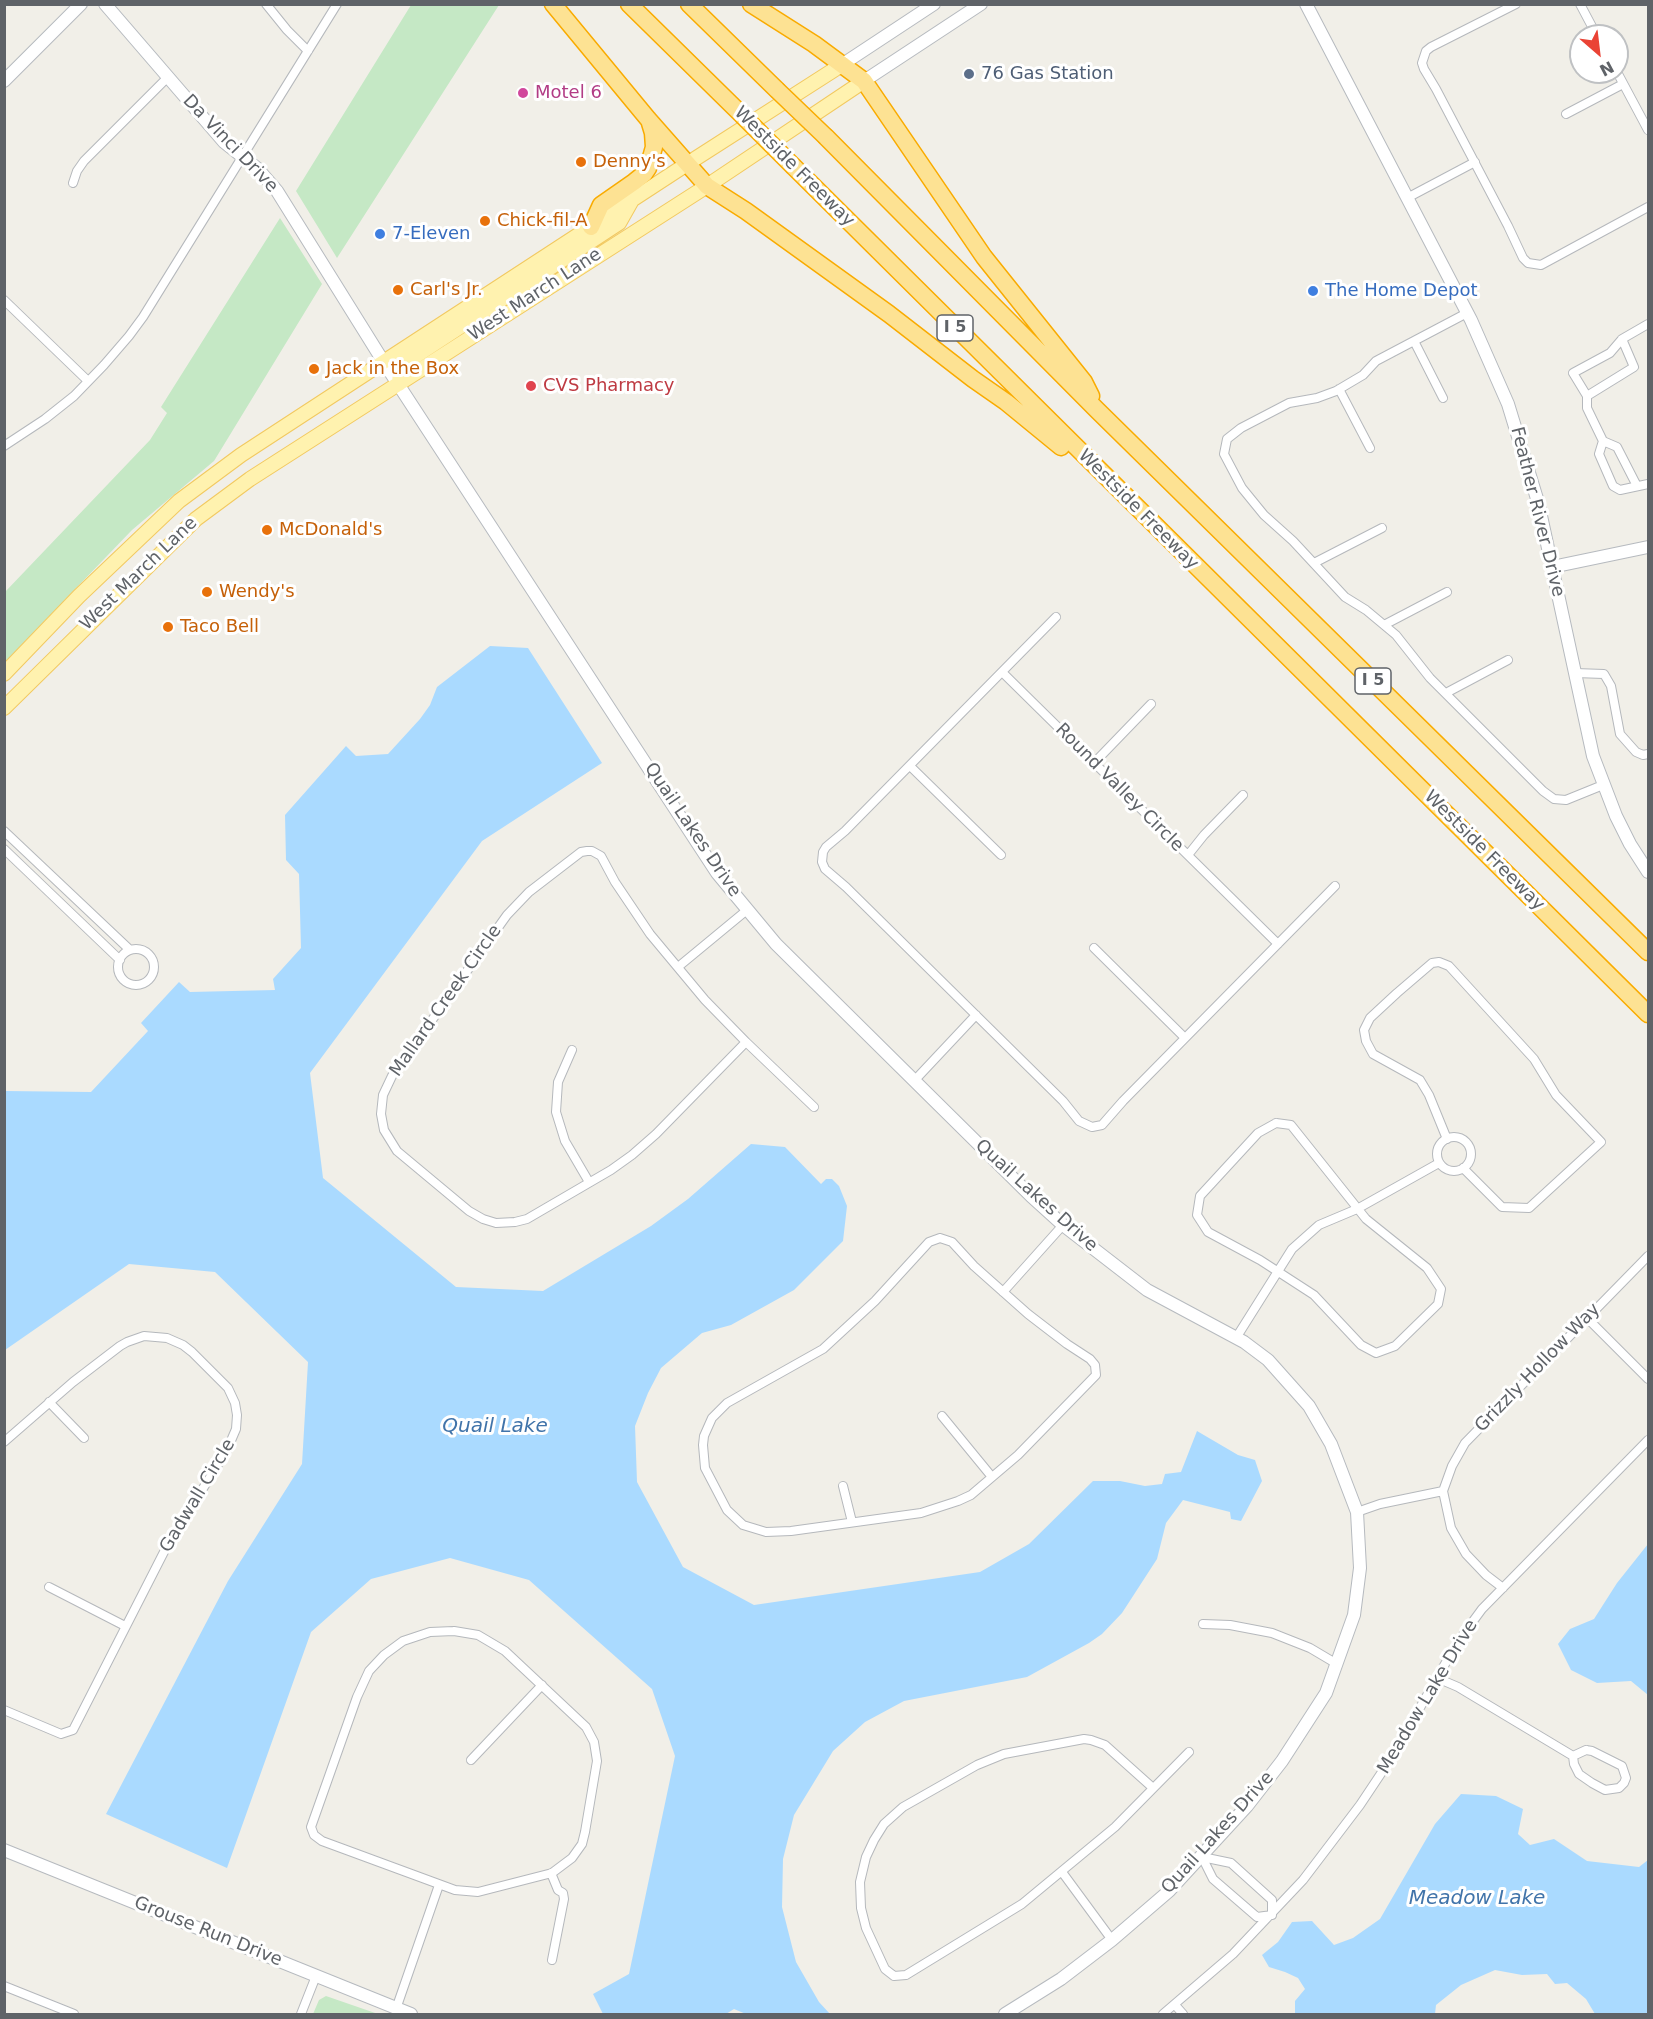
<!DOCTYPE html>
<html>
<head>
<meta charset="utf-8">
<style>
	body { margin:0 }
	#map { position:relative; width:1653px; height:2019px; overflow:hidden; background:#f1efe8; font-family:"DejaVu Sans",sans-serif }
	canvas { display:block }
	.frame { position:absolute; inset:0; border:6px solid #5f6368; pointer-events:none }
	.north { position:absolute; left:1569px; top:24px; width:60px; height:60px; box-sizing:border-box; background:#fff; border:2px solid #bfc1c3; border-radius:50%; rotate:152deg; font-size:16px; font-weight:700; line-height:24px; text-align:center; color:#5f6368 }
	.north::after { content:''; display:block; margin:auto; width:21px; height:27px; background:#ea4335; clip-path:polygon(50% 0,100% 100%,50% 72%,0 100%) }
</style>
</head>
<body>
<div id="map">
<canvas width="1653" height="2019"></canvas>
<div class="frame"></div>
<div class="north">N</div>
</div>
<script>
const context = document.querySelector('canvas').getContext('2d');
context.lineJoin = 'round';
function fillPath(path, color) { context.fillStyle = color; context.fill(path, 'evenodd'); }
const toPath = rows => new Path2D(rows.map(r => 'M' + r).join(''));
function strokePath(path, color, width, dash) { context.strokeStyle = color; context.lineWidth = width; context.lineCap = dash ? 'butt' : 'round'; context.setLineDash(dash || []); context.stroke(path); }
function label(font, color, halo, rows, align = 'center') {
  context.font = font + ' "DejaVu Sans",sans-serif'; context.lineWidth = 6; context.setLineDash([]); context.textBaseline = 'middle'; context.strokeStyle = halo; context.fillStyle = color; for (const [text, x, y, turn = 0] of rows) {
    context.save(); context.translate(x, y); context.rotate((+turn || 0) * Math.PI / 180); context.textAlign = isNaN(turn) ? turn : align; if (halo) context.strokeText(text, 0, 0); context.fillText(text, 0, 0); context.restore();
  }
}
const green = toPath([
	[411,5,499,5,337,258,296,191],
	[280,218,322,284,214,461,132,530,5,662,5,592,150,440,167,413,161,407],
	[326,1996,378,2014,313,2014,319,2000]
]);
const water = toPath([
	[490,646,528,648,602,763,482,841,310,1073,323,1178,456,1287,543,1291,651,1226,688,1199,751,1144,785,1147,821,1184,826,1179,832,1179,839,1186,847,1206,843,1241,794,1290,731,1325,702,1333,661,1368,648,1393,635,1426,637,1482,683,1567,754,1605,980,1572,1029,1544,1093,1481,1120,1481,1145,1486,1162,1484,1165,1474,1181,1472,1197,1431,1238,1455,1255,1460,1262,1481,1241,1521,1231,1519,1230,1512,1183,1500,1166,1523,1157,1559,1122,1613,1102,1634,1089,1643,1027,1677,904,1701,865,1722,833,1751,794,1815,783,1859,782,1907,796,1962,819,2002,830,2014,746,2014,734,2009,726,2014,603,2014,593,1994,629,1974,675,1756,652,1689,529,1580,450,1558,371,1579,311,1632,227,1868,106,1814,228,1581,302,1464,308,1362,215,1272,129,1264,5,1350,5,1091,91,1092,148,1031,141,1023,179,982,190,992,275,990,273,979,301,948,299,874,286,860,285,815,346,746,356,756,388,754,420,719,430,705,437,687],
	[1648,1544,1648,1695,1631,1681,1597,1683,1571,1670,1558,1644,1570,1629,1594,1619,1617,1583],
	[1461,1794,1496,1796,1523,1809,1518,1834,1530,1845,1554,1839,1587,1861,1639,1867,1648,1860,1648,2014,1595,2014,1586,1999,1567,1983,1555,1984,1547,1974,1522,1975,1495,1970,1461,1985,1436,2005,1435,2014,1295,2014,1295,2001,1305,1989,1298,1978,1285,1972,1269,1967,1262,1955,1278,1942,1292,1922,1312,1921,1334,1945,1353,1938,1380,1919,1435,1824]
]);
const street = toPath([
	[266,4,287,30,308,51],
	[1516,4,1431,47,1426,51,1422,63,1424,69,1436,89,1508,226,1523,258,1528,263,1541,265,1648,207],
	[1580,4,1597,36],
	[1617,72,1648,130],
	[1566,114,1623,84],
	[73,183,77,171,84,161,167,78],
	[1407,198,1475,162],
	[4,300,88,381],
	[1467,313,1376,361,1363,375,1336,391,1317,398,1289,403,1241,428,1227,439,1224,454,1242,488,1264,515,1293,541,1345,597,1366,610,1396,635,1430,678,1543,791,1554,799,1566,800,1603,785],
	[1648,324,1622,339,1610,353,1573,373,1587,396,1587,408,1603,441,1599,454,1613,486,1620,490,1648,484],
	[1414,341,1443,398],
	[1339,389,1370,448],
	[1587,396,1634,367,1622,339],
	[1603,441,1617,447,1637,486],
	[4,446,45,419,74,396,104,365,129,336,143,317,337,4],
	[1314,563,1382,528],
	[1056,617,845,831,826,847,823,852,822,862,825,869,846,887,1063,1101,1079,1121,1092,1127,1102,1125,1123,1101,1335,886],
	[1384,625,1447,592],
	[1002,672,1278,944],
	[1575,673,1604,674,1611,686,1620,734,1636,752,1643,755,1648,754],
	[1446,693,1508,660],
	[1094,763,1151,704],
	[910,766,1001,855],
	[4,831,130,950],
	[4,849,120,960],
	[587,851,592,851,601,856,615,882,650,934,705,1000,746,1042,656,1134,632,1155,611,1170,527,1219,515,1222,496,1223,483,1219,469,1211,397,1151,384,1130,381,1114,383,1095,392,1076,507,915,529,892,581,852,587,851],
	[1188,855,1204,835,1243,795],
	[1094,948,1185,1038],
	'118 967a18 18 0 1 1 36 0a18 18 0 1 1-36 0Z',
	[678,967,747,910],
	[746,1042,814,1107],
	[572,1050,558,1082,556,1112,565,1141,589,1182],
	[914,1081,976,1015],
	[1276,1123,1291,1125,1366,1219,1427,1268,1441,1289,1438,1304,1395,1346,1376,1353,1361,1345,1314,1295,1260,1260,1208,1232,1197,1215,1200,1196,1258,1133,1276,1123],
	'1437 1154a17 17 0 1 1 34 0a17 17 0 1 1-34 0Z',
	[1447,1139,1429,1095,1420,1080,1373,1054,1366,1041,1364,1030,1370,1018,1397,993,1432,963,1439,962,1449,966,1534,1059,1556,1095,1601,1142,1529,1208,1502,1207,1463,1168],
	[940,1238,952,1242,974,1266,1028,1314,1067,1344,1090,1359,1095,1365,1096,1375,1018,1455,971,1495,958,1501,921,1513,791,1531,766,1532,743,1525,727,1510,705,1468,703,1445,704,1436,712,1418,727,1403,823,1349,875,1301,929,1242,940,1238],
	[1003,1292,1063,1225],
	[1587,1318,1648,1379],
	[1236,1338,1292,1249,1319,1225,1357,1209,1439,1163],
	[49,1402,84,1438],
	[942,1416,992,1477],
	[4,1442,73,1382,120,1346,127,1342,144,1336,167,1338,183,1345,192,1352,228,1388,235,1403,237,1415,236,1429,227,1450,167,1546,73,1730,61,1734,4,1710],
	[843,1486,852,1522],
	[1357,1512,1380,1504,1443,1491],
	[49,1587,125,1626],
	[1503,1588,1486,1575,1466,1554,1451,1528,1443,1491,1452,1466,1465,1443,1648,1256],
	[1203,1624,1230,1625,1272,1633,1310,1648,1337,1664],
	[454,1631,478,1635,505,1651,586,1727,594,1742,597,1761,585,1832,582,1844,572,1858,552,1873,478,1892,455,1890,322,1841,314,1835,311,1827,357,1697,369,1671,384,1655,403,1641,430,1632,454,1631],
	[1437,1678,1458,1687,1573,1756],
	[1586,1750,1592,1751,1622,1766,1626,1778,1624,1783,1619,1788,1605,1790,1592,1783,1579,1774,1574,1764,1573,1756,1586,1750],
	[471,1760,542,1685],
	[1153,1788,1105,1745,1091,1740,1084,1739,1004,1754,977,1765,903,1807,884,1824,874,1840,866,1857,860,1882,861,1908,866,1928,885,1969,894,1976,906,1975,1022,1904,1115,1827,1189,1752],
	[1202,1857,1231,1863,1272,1900,1272,1915,1257,1917,1213,1879,1202,1857],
	[1062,1872,1112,1940],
	[551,1873,558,1890,563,1893,564,1899,552,1960],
	[4,1986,74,2014],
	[1175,2005,1183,2014],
	[396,2009,439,1885],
	[301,2014,316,1976],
	[1163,2014,1233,1954,1303,1880,1360,1805,1390,1760,1457,1643,1482,1609,1648,1440]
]);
const secondary = toPath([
	[105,4,224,142,258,169,277,191,383,361,698,844,717,873,776,944,1031,1196,1063,1225,1147,1290,1244,1342,1268,1360,1309,1406,1331,1444,1357,1512,1360,1568,1354,1615,1326,1693,1282,1761,1247,1806,1169,1891,1112,1940,1061,1979,1005,2014],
	[1306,4,1471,320,1508,404,1538,502,1593,756,1616,816,1630,844,1648,872],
	[843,64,934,4],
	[4,81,81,4],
	[864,81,981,4],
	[1552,567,1648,547],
	[4,1850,411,2014]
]);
const primary = toPath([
	[399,384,400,371,405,363,619,223,632,200],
	[4,674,79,596,179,501,241,455,687,164,843,64],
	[4,708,196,519,250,479,707,186,864,81]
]);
const highway = toPath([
	[553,4,648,119,707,186,746,211,889,314,973,379,1006,402,1061,447],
	[629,4,742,115],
	[689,4,777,90],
	[751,4,814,44,864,81,984,257,1084,382,1091,396],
	[826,137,1097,410,1648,952],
	[794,167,1648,1014],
	[591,227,601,205,634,182,644,174,648,168,654,147,653,133,650,123]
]);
const highwayBridge = toPath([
	[777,90,826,137],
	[742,115,794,167]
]);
const markers = [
	[969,74,6,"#5c6f8a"],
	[523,93,6,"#d1479c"],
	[581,162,6,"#e8710a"],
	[485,221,6,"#e8710a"],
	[380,234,6,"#3f7fe0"],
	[398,290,6,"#e8710a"],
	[1313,291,6,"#3f7fe0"],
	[314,369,6,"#e8710a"],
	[531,386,6,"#e0444e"],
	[267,530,6,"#e8710a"],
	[207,592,6,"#e8710a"],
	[168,627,6,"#e8710a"]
];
const shields = [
	[955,328,36],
	[1373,681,36]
];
const shieldNames = [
	["I 5",955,328],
	["I 5",1373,681]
];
const serviceNames = [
	["76 Gas Station",981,74]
];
const hotelNames = [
	["Motel 6",535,93]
];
const streetNames = [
	["Da Vinci Drive",230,144,46],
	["Westside Freeway",794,167,45],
	["West March Lane",535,295,-33],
	["Westside Freeway",1138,510,45],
	["Feather River Drive",1537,512,76],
	["West March Lane",139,574,-44],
	["Round Valley Circle",1119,788,45],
	["Quail Lakes Drive",692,830,56],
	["Westside Freeway",1484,851,45],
	["Mallard Creek Circle",446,1001,-55],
	["Quail Lakes Drive",1036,1196,42],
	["Grizzly Hollow Way",1538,1368,-46],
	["Gadwall Circle",198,1496,-59],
	["Meadow Lake Drive",1428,1697,-59],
	["Quail Lakes Drive",1218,1833,-48],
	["Grouse Run Drive",208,1932,22]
];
const foodNames = [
	["Denny's",593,162],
	["Chick-fil-A",497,221],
	["Carl's Jr.",410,290],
	["Jack in the Box",326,369],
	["McDonald's",279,530],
	["Wendy's",219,592],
	["Taco Bell",180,627]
];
const shopNames = [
	["7-Eleven",392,234],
	["The Home Depot",1325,291]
];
const healthNames = [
	["CVS Pharmacy",543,386]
];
const waterNames = [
	["Quail Lake",495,1427],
	["Meadow Lake",1477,1899]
];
fillPath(green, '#c5e8c5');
fillPath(water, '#aadaff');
strokePath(street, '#b5b8bc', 10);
strokePath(secondary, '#b6babf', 14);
strokePath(primary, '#f2c960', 16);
strokePath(highway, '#f9ab00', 19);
strokePath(street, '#fff', 8);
strokePath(secondary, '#fff', 12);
strokePath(primary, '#fff2af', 14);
strokePath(highway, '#fde293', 16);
strokePath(highwayBridge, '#f9ab00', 19, []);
strokePath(highwayBridge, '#fde293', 16);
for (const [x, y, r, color] of markers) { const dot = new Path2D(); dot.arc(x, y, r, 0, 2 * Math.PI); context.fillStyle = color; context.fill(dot); strokePath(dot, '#fff', 2); }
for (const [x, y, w] of shields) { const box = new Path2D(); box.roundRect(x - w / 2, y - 13, w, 26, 4.5); context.fillStyle = '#fff'; context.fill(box); strokePath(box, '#5f6368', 1.5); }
label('bold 16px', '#5f6368', null, shieldNames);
label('18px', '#4e5e75', '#fff', serviceNames, 'left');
label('18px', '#b23c85', '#fff', hotelNames, 'left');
label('18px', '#5f6368', '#fff', streetNames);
label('18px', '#c56008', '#fff', foodNames, 'left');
label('18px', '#366cbe', '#fff', shopNames, 'left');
label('18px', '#be3a42', '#fff', healthNames, 'left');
label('italic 20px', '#4174aa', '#fff', waterNames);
</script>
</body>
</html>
